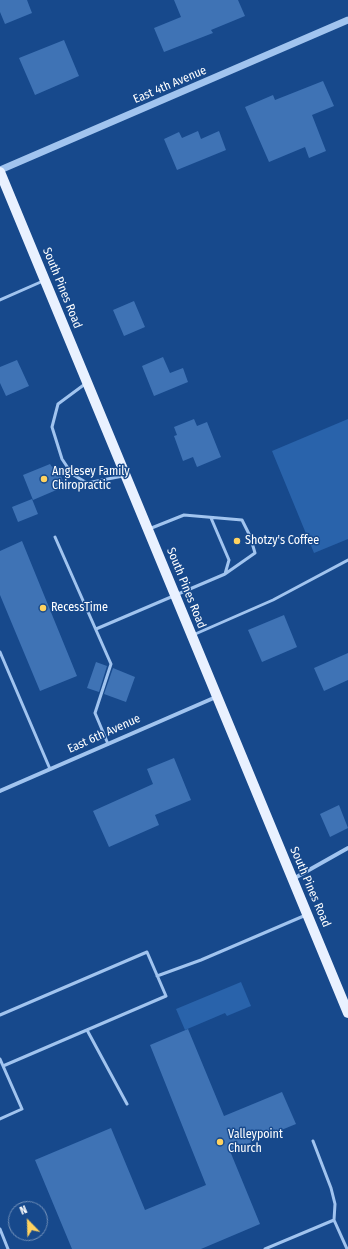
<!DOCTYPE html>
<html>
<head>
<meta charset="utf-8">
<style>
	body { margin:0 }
	#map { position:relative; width:348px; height:1249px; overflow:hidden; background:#17498c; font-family:"Fira Sans Condensed",sans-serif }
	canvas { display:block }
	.north { position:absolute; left:8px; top:1201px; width:40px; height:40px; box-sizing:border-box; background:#17498c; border:1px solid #7492ba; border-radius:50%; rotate:337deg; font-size:11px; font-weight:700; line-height:16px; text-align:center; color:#fff }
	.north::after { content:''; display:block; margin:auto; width:14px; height:18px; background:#ffd25f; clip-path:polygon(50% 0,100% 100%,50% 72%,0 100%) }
</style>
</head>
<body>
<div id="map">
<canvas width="348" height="1249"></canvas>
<div class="north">N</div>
</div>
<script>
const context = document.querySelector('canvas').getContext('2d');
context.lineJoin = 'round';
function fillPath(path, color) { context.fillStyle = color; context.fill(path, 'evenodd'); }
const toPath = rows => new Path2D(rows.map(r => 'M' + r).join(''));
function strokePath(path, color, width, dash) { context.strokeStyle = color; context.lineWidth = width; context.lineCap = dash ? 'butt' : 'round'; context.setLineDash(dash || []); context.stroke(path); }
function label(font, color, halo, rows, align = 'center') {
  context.font = font + ' "Fira Sans Condensed",sans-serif'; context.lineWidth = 3; context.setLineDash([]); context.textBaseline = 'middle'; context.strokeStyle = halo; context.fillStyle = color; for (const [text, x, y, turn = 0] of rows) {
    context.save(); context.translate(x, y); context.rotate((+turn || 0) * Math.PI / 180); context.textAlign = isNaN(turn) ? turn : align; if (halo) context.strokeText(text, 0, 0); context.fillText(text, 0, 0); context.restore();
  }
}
const green = toPath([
	[348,419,348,539,314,553,272,451],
	[241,982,251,1006,227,1016,225,1013,185,1030,176,1009]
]);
const building = toPath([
	[0,0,27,0,32,13,5,24,0,12],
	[174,0,238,0,245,16,211,30,213,33,164,52,154,28,181,17],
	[64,40,79,76,35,95,19,58],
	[323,81,334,106,312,115,326,151,309,158,305,147,269,162,245,107,273,95,275,100],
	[198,131,201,139,219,131,226,150,177,170,164,139,179,132,182,138],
	[134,301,145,327,124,336,113,310],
	[163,357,170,373,183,368,188,382,154,396,142,366],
	[17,360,29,386,6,396,0,383,0,367],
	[194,419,197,426,207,422,221,457,197,467,193,457,183,461,174,436,177,435,174,427],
	[50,464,52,467,56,465,64,483,59,485,61,488,33,500,23,475],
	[32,499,38,514,18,522,12,507],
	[22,541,77,676,40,691,0,595,0,551],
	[284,615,297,647,262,662,248,630],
	[348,653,348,680,324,691,314,668],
	[96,662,107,666,99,692,87,688],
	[113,668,135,677,126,702,104,694],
	[174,758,191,800,155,815,159,825,109,847,93,811,153,784,147,769],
	[339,805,348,828,330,837,320,814],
	[188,1029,224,1116,282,1092,296,1124,230,1151,260,1224,201,1249,72,1249,35,1160,111,1128,145,1210,206,1185,150,1045]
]);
const service = toPath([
	[0,300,43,281],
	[85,384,58,404,52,427,62,459,72,474,87,483,123,476],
	[211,518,229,560,225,574],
	[55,537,111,664,95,713,108,744],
	[96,629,225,574,255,553,250,536,242,520,184,515,149,529],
	[193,635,273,600,348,560],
	[0,652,50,769],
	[157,976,201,960,306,915],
	[0,1015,147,952,166,996,3,1066],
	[87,1030,127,1104],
	[0,1059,22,1109,0,1119],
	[313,1141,331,1188,335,1204,334,1220],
	[0,1229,8,1249],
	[265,1249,334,1220,347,1249]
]);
const minor = toPath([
	[0,791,216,697],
	[293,879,348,848]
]);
const tertiary = toPath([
	[0,170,348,20]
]);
const primary = toPath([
	[0,172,348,1013]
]);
const markers = [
	[44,479,4,"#ffd25f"],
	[237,541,4,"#ffd25f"],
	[43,608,4,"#ffd25f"],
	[220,1142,4,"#ffd25f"]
];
const streetNames = [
	["East 4th Avenue",170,85,-23],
	["South Pines Road",62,288,68],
	["South Pines Road",186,588,68],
	["East 6th Avenue",104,734,-24],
	["South Pines Road",310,887,67]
];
const poiNames = [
	["Anglesey Family",52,472],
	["Chiropractic",52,486],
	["Shotzy's Coffee",245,541],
	["RecessTime",51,608],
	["Valleypoint",228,1135],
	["Church",228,1149]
];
fillPath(green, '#2963ab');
fillPath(building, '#3f73b5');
strokePath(service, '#a1c4ef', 3);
strokePath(minor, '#a1c4ef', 4);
strokePath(tertiary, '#a1c4ef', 7);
strokePath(primary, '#e9f1ff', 10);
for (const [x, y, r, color] of markers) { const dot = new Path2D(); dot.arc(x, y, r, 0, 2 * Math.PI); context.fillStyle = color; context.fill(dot); strokePath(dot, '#17498c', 1.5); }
label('12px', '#fff', '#17498c', streetNames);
label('12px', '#fff', '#17498c', poiNames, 'left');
</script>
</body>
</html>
